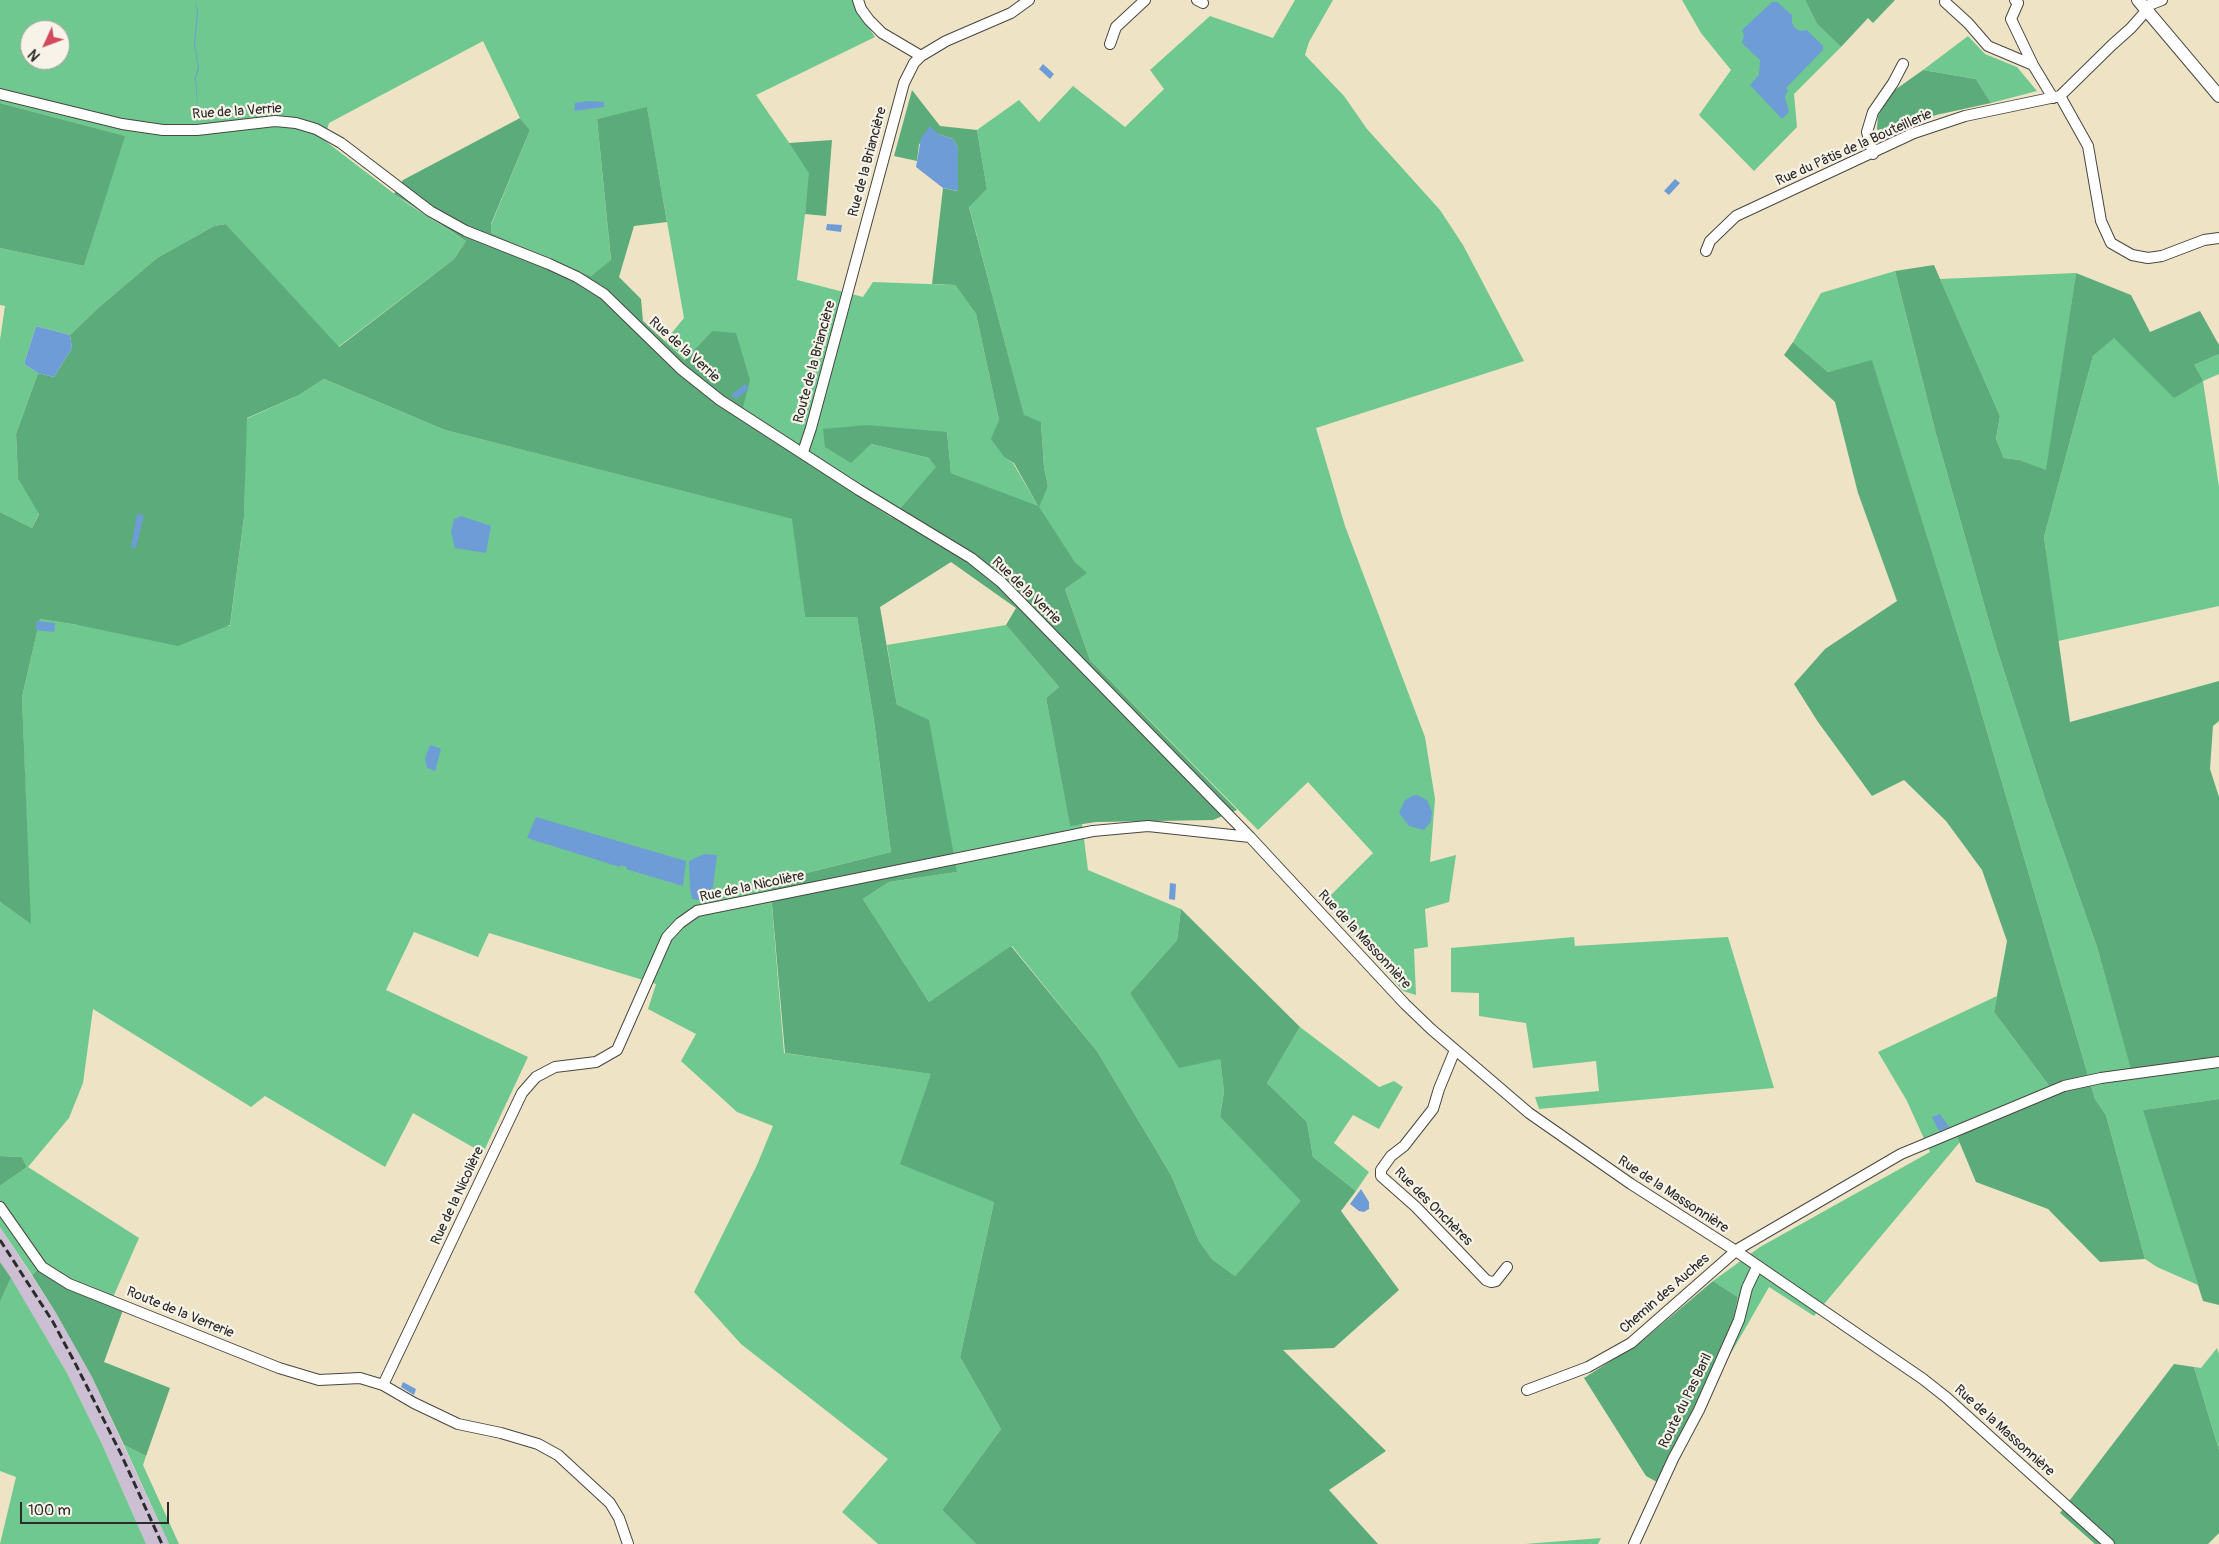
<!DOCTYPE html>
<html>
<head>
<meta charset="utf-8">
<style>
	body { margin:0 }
	#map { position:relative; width:2219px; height:1544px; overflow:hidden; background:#eee3c5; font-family:Pangolin,sans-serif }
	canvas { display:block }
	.north { position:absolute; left:20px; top:20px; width:50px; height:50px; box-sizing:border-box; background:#f7f3e8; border:1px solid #a5a39c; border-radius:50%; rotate:227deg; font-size:14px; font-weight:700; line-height:20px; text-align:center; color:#2b2b2b }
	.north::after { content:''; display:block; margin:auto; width:18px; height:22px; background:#d1495b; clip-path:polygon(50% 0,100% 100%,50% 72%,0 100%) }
	.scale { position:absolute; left:20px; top:1502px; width:149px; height:22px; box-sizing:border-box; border:2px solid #2b2b2b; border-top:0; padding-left:6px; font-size:15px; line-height:18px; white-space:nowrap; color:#2b2b2b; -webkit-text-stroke:4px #f7f3e8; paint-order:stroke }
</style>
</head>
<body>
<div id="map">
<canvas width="2219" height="1544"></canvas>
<div class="north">N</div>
<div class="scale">100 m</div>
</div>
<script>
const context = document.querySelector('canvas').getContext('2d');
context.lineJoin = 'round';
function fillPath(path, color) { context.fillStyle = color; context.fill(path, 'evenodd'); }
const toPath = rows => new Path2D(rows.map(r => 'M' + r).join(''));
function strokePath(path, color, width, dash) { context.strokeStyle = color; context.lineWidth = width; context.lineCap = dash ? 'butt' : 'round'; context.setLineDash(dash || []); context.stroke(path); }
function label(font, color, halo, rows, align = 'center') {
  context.font = font + ' Pangolin,sans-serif'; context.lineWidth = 4.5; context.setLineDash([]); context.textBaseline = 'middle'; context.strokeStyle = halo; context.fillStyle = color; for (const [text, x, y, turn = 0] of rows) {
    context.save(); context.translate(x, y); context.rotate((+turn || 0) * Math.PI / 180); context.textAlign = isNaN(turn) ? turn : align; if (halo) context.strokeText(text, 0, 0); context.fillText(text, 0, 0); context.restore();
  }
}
const industrial = toPath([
	[0,1227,56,1313,92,1377,169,1544,146,1544,102,1444,67,1373,0,1262]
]);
const green = toPath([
	[0,0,852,0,855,8,875,37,756,95,810,173,797,280,863,297,873,282,955,285,976,314,999,420,1005,458,1013,463,1038,506,1048,486,1044,467,1041,422,1024,416,969,206,987,189,977,130,1019,100,1039,122,1073,86,1125,127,1164,89,1150,70,1210,16,1273,38,1295,0,1333,0,1309,42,1305,55,1344,96,1367,129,1440,210,1463,245,1524,361,1316,428,1345,526,1425,737,1435,799,1430,862,1456,855,1449,902,1425,909,1428,947,1414,949,1416,995,1403,991,1325,901,1373,853,1308,782,1258,830,1090,660,1065,589,1086,573,1075,562,1038,507,951,473,947,432,871,444,929,458,937,467,892,518,740,419,712,331,686,360,665,341,684,318,647,108,597,119,611,261,591,276,491,233,491,225,530,130,520,118,483,41,329,123,324,140,405,202,466,241,454,259,338,347,226,224,214,226,157,258,98,308,70,335,36,326,24,364,38,373,16,434,18,479,39,513,32,528,0,512,0,340,5,306,0,305,0,248,84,266,124,136,0,103],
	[30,30,60,30,60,60,30,60],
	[1682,0,1805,0,1817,24,1841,47,1794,94,1797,127,1754,171,1699,115,1731,70,1701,33],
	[1968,36,1985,54,2017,67,2037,91,1991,103,1976,79,1923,70],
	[1895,271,1936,434,1995,643,2046,802,2097,947,2131,1069,2219,1057,2219,1099,2144,1110,2198,1285,2157,1267,2145,1259,2106,1115,2095,1099,1971,677,1872,361,1828,372,1793,342,1821,293],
	[2076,273,2047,471,2020,460,2004,458,1996,439,2000,416,1940,279],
	[2113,338,2194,365,2219,354,2219,374,2203,381,2219,487,2219,606,2058,641,2044,537,2093,356],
	[324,379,445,430,793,519,805,617,857,617,874,721,891,852,770,882,784,1053,932,1074,994,1202,960,1357,1001,1429,942,1510,976,1544,878,1544,842,1512,888,1459,741,1344,694,1292,757,1165,773,1126,737,1112,681,1061,696,1034,648,1009,656,984,489,933,478,957,414,932,386,990,528,1057,483,1153,413,1113,385,1167,265,1096,251,1107,93,1009,83,1083,69,1118,28,1167,139,1238,114,1295,67,1277,45,1263,32,1275,0,1227,0,1186,27,1167,22,1157,0,1156,0,902,30,923,22,697,40,619,78,625,230,626,244,517,246,419,299,395],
	[1006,625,1059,687,1046,698,1070,825,1082,824,1088,870,1181,909,1177,940,1130,993,1220,1059,1224,1091,1220,1117,1302,1201,1235,1276,1212,1259,1199,1241,1171,1175,1097,1051,1012,946,929,1002,863,899,889,882,957,872,897,705,887,645],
	[1574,937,1575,946,1728,937,1774,1088,1539,1109,1535,1097,1599,1091,1596,1061,1533,1068,1526,1023,1479,1016,1479,993,1451,992,1451,948],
	[1997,996,1994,1012,2053,1091,1956,1134,1960,1142,1814,1316,1769,1287,1723,1367,1738,1297,1713,1281,1760,1247,1930,1152,1907,1101,1878,1052],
	[1300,1027,1379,1087,1394,1081,1403,1087,1379,1129,1353,1115,1334,1143,1369,1172,1356,1191,1313,1157,1307,1122,1267,1083],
	[11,1278,67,1373,102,1444,146,1544,0,1544,16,1477,0,1471,0,1302],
	[2217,1348,2219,1354,2219,1450,2194,1367,2201,1368],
	[124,1445,146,1456,143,1465,179,1544,169,1544],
	[1601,1538,1598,1544,1525,1544]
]);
const forest = toPath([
	[1805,0,1895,0,1873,23,1868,18,1841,47,1817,24],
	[1923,70,1976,79,1991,103,1936,115,1886,138,1877,129,1878,116,1892,92],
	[912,90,940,126,977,130,987,189,969,207,1024,415,1041,422,1044,467,1048,486,1039,507,1075,562,1087,573,1065,589,1090,660,1237,810,1213,820,1096,822,1070,826,1046,698,1059,687,1006,625,1016,608,951,562,880,607,897,705,929,720,957,872,889,882,863,899,929,1002,1011,946,1097,1051,1171,1175,1199,1241,1212,1259,1235,1276,1301,1201,1220,1117,1224,1091,1220,1059,1179,1068,1130,993,1177,940,1181,909,1300,1027,1267,1083,1307,1122,1313,1157,1356,1191,1341,1211,1399,1290,1334,1348,1283,1350,1386,1451,1329,1490,1378,1544,976,1544,942,1510,1001,1429,960,1357,994,1202,900,1164,931,1074,785,1053,770,882,891,852,874,721,857,617,805,617,792,519,445,430,324,379,299,395,247,418,244,517,230,625,178,646,78,625,40,619,22,697,31,924,0,902,0,512,32,528,39,514,18,479,16,434,38,373,54,377,72,348,70,335,98,308,157,258,214,226,226,224,339,347,454,259,466,241,394,194,403,180,520,118,530,130,491,224,491,233,591,276,611,260,597,119,647,107,667,222,634,226,619,277,641,299,643,321,685,360,712,331,736,333,750,380,740,419,892,518,936,467,929,458,871,444,851,463,825,447,823,429,867,425,947,432,951,473,1038,506,1014,463,1005,458,991,439,999,420,976,314,955,285,932,284,943,188,957,191,958,148,953,139,938,134,919,144,917,161,894,156],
	[0,103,125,136,84,266,0,248],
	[832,140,826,216,805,214,809,173,789,143],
	[1934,265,2000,416,1996,439,2004,458,2020,460,2046,470,2076,273,2131,295,2150,332,2200,311,2219,345,2219,354,2194,365,2203,381,2174,398,2114,338,2093,356,2044,537,2070,722,2219,681,2219,721,2213,726,2210,769,2219,797,2219,1057,2131,1070,2097,947,2046,802,1995,643,1936,434,1895,271],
	[1793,342,1828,372,1872,360,1971,677,2095,1099,2106,1115,2145,1259,2100,1262,2048,1209,1976,1182,1956,1134,2053,1091,1994,1012,2007,941,1982,870,1946,821,1904,780,1872,796,1818,722,1794,684,1825,649,1897,601,1858,493,1835,402,1784,355],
	[2219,1099,2219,1305,2203,1301,2143,1110],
	[0,1156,22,1157,27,1167,0,1186],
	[0,1262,11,1278,0,1302],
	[45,1263,67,1277,114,1295,108,1305,123,1310,104,1362,170,1388,146,1456,124,1445,92,1377,56,1313,32,1275],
	[1713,1281,1738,1297,1723,1367,1666,1487,1646,1476,1584,1378,1642,1341],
	[2174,1364,2194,1367,2219,1450,2219,1533,2208,1544,2095,1544,2060,1513]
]);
const water = toPath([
	[195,0,198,12,195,45,199,68,196,78,199,125,195,78,198,67,194,44,197,12],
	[1772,2,1777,2,1792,15,1792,23,1795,28,1800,31,1807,30,1823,46,1823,50,1786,88,1788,90,1785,97,1789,112,1782,119,1750,85,1759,75,1760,60,1742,43,1744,35,1742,30],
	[1043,64,1054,74,1050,79,1039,69],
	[588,101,604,102,604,107,574,111,575,103],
	[930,126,938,134,953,139,958,148,958,191,943,188,916,167,921,138],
	[1675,179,1680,183,1669,195,1664,191],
	[827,224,842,225,841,232,826,230],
	[36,326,70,335,72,348,54,377,38,373,24,364],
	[745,384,749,389,742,394,736,399,731,395],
	[137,514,144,515,136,548,131,548],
	[461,516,491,526,486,553,455,548,451,532,454,519],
	[36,621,55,623,54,632,36,630],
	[430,745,441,749,435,771,427,768,425,758],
	[1417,795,1427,800,1432,812,1431,821,1424,830,1409,826,1399,813,1405,800,1412,796],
	[536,817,686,861,683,886,626,869,627,867,621,865,620,867,527,838],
	[704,854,717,855,711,902,692,899,690,888,689,861],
	[1170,883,1176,884,1175,900,1169,899],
	[1940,1114,1949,1127,1939,1131,1932,1117],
	[1361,1189,1369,1202,1369,1209,1364,1212,1359,1211,1350,1204],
	[403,1382,416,1389,414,1395,401,1387]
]);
const minor = toPath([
	[858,0,861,9,869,20,882,33,921,56],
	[1197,0,1203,3],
	[2015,0,2018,3,2011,19,2033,65,2053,98],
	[1945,2,1968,23,1988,46,2033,65],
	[2144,7,2162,0],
	[1110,44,1116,27,1145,0],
	[0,94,122,124,163,130,197,130,275,121,296,123,316,129,341,143,430,211,466,231,549,264,577,277,604,294,681,369,720,400,859,490,971,558,1001,582,1250,837,1405,1004,1431,1029,1529,1113,1631,1184,1736,1251,1923,1379,1947,1398,2109,1544],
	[2060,96,2088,146,2101,221,2111,243,2132,255,2148,258,2162,256,2204,240,2219,238],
	[1873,154,1867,132,1873,112,1893,83,1903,64],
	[1706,251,1710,241,1736,216,1914,133,1965,116,2060,96,2112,45,2131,28,2146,11],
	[803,452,811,428,904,83,914,63,921,56,946,41,1011,13,1029,0],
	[1455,1050,1439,1089,1433,1109,1404,1146,1391,1156,1381,1170,1381,1176,1416,1207,1486,1280,1491,1282,1496,1281,1507,1267],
	[0,1207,42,1267,69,1284,279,1368,319,1380,360,1378,383,1385,414,1403,458,1424,501,1433,538,1444,558,1455,610,1503,619,1518,628,1544],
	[383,1385,522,1093,536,1077,555,1067,596,1062,617,1050,667,937,680,923,697,911,1093,831,1148,826,1250,837],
	[1527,1390,1588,1367,1631,1343,1738,1249,1901,1154,2064,1086,2101,1078,2219,1062],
	[1634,1544,1673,1459,1699,1410,1739,1320,1747,1288,1757,1267]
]);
const tertiary = toPath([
	[2138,0,2219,96]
]);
const rail = toPath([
	[0,1240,53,1322,74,1361,120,1452,162,1544]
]);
const streetNames = [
	["Rue de la Verrie",237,112,-4],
	["Rue du Pâtis de la Bouteillerie",1854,148,-24],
	["Rue de la Briancière",868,162,-75],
	["Rue de la Verrie",684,350,42],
	["Route de la Briancière",815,362,-75],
	["Rue de la Verrie",1026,591,44],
	["Rue de la Nicolière",752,887,-12],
	["Rue de la Massonnière",1364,940,47],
	["Rue de la Massonnière",1673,1195,33],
	["Rue de la Nicolière",458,1196,-65],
	["Rue des Onchères",1433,1207,45],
	["Chemin des Auches",1665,1294,-41],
	["Route de la Verrerie",180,1313,22],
	["Route du Pas Baril",1686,1401,-64],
	["Rue de la Massonnière",2004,1431,42]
];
fillPath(industrial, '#ccbfd4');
fillPath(green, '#6fc88f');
fillPath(forest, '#5bac7a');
fillPath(water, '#6e9cd6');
strokePath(minor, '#484742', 12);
strokePath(tertiary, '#484742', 14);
strokePath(minor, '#fff', 10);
strokePath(tertiary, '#fff', 12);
strokePath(rail, '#2b2b2b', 3, [8, 4]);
label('14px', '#2b2b2b', '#f7f3e8', streetNames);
</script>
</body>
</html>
